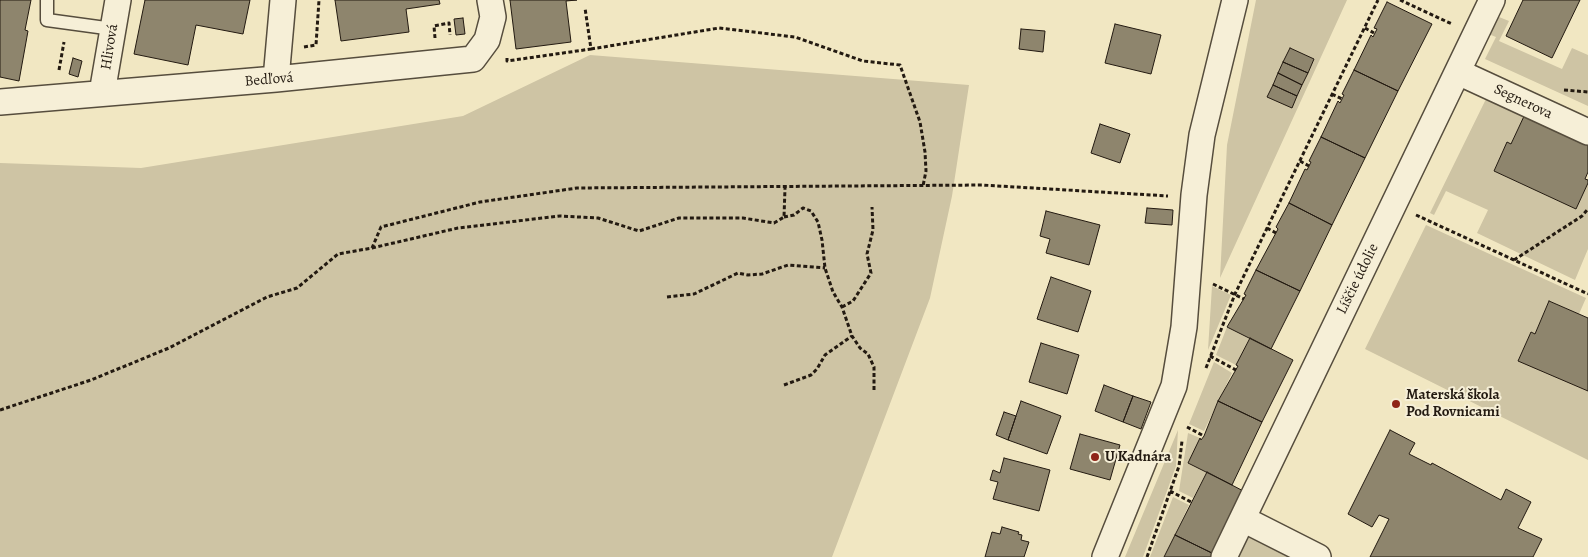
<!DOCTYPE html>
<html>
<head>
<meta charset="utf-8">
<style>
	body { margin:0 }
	canvas { display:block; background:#f1e7c2 }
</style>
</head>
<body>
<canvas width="1588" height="557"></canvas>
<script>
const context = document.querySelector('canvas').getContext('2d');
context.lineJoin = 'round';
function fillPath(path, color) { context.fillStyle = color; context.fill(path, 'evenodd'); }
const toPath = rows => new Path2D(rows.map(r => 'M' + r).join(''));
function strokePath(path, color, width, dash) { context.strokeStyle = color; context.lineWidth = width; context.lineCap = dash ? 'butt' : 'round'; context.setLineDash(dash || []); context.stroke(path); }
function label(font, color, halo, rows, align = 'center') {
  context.font = font + ' Alegreya,serif'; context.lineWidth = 4; context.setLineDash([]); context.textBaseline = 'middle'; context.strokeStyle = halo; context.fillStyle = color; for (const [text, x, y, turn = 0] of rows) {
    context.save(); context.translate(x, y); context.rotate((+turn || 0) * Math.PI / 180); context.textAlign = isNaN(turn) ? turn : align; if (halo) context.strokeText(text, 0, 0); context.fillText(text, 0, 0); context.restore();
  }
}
const green = toPath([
	[1256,0,1347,0,1220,278,1227,145],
	[1494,15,1509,21,1499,41,1562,69,1572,48,1588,55,1588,106,1485,59,1496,37,1486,33],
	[590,55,969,85,952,196,930,298,832,557,0,557,0,163,141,168,463,116],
	[1476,90,1526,112,1511,144,1507,143,1494,171,1576,209,1588,183,1588,249,1575,280,1477,233,1488,210,1446,191,1434,215,1430,213,1486,99,1474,94],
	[1426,225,1586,298,1579,314,1549,301,1535,334,1531,332,1518,360,1588,391,1588,460,1365,349],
	[1212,286,1231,295,1208,350],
	[1227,327,1250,338,1236,365,1216,355],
	[1214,362,1232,373,1204,431,1189,424],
	[1178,430,1176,466,1143,557,1125,557],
	[1188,433,1200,438,1188,463,1207,472,1193,498,1179,491],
	[1173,497,1189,505,1164,557,1150,557],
	[1248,534,1293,557,1229,557]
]);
const building = toPath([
	[0,0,31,0,25,30,28,31,19,81,0,77,0,0],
	[145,0,250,0,243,34,196,25,188,65,134,54,145,0],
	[335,0,439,0,440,4,406,9,409,32,341,41,335,0],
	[510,0,577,0,566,1,571,42,516,49,510,0],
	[1523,0,1580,0,1552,58,1506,36,1523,0],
	[1387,2,1432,24,1398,91,1354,70,1371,35,1373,37,1377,29,1374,28,1387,2],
	[463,18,465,34,456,35,454,19,463,18],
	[1115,24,1161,35,1151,74,1105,63,1115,24],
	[1021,29,1045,31,1043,52,1019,49,1021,29],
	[1290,48,1314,59,1308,73,1283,62,1290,48],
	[73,58,82,61,78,77,69,74,73,58],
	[1283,62,1308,73,1302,85,1278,73,1283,62],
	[1354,70,1398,91,1365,158,1321,137,1338,101,1340,103,1344,95,1342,94,1354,70],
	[1278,73,1302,85,1297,96,1273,85,1278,73],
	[1273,85,1297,96,1292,108,1267,97,1273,85],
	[1526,112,1588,141,1588,172,1585,179,1588,180,1588,183,1576,209,1494,171,1507,142,1511,144,1526,112],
	[1100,124,1130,134,1120,163,1091,153,1100,124],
	[1321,137,1365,158,1332,225,1289,203,1305,169,1307,170,1311,162,1309,161,1321,137],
	[1289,203,1332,225,1300,291,1256,270,1278,229,1276,227,1289,203],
	[1147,208,1173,210,1172,225,1145,223,1147,208],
	[1046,211,1100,225,1089,265,1046,253,1050,239,1040,236,1046,211],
	[1256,270,1300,291,1271,349,1227,327,1246,295,1244,294,1256,270],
	[1051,277,1091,291,1078,332,1037,319,1051,277],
	[1549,301,1588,318,1588,391,1518,361,1531,332,1535,334,1549,301],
	[1250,338,1293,360,1262,422,1218,401,1238,366,1236,365,1250,338],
	[1041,343,1079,355,1067,394,1029,382,1041,343],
	[1104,385,1133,396,1123,422,1095,411,1104,385],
	[1133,396,1151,402,1141,429,1123,422,1133,396],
	[1021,401,1061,416,1047,454,1008,440,1021,401],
	[1218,401,1262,422,1232,485,1188,463,1200,438,1201,440,1204,436,1218,401],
	[1004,412,1016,416,1008,440,996,435,1004,412],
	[1390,430,1415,443,1409,454,1431,465,1432,463,1501,500,1506,489,1531,502,1518,528,1542,539,1533,557,1370,557,1389,519,1379,515,1372,527,1348,514,1390,430],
	[1080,434,1120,445,1110,480,1070,469,1080,434],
	[1004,458,1050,470,1039,511,993,499,998,482,990,480,993,470,1000,473,1004,458],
	[1207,472,1249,494,1218,556,1175,535,1207,472],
	[1002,527,1019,532,1018,534,1022,535,1021,540,1029,542,1024,557,985,557,992,532,1000,534,1002,527],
	[1175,535,1218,556,1217,557,1164,557,1175,535]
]);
const path = toPath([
	[1400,0,1452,24],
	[1365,28,1374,33],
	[435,38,434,26,449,23,450,35],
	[304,47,316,45,319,0],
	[591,49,719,28,795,37,863,61,900,65,920,122,925,152,926,171,923,186],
	[507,58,507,61,591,49,585,8],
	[59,70,64,42],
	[1564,90,1588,92],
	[1332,94,1342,99],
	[1300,161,1309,166],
	[1416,215,1588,294],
	[784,217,794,215,803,208,811,211,818,222,822,240,825,268,833,292,842,307,852,336,860,348,868,354,874,367,874,392],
	[1267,228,1276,233],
	[372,248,458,228,560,216,598,218,639,231,679,218,743,218,774,223,784,217,785,188],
	[1514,260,1582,216,1588,209],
	[1213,284,1244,299],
	[667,297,694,294,738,273,748,275,762,274,788,265,825,268],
	[842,307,853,301,871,273,867,254,873,230,872,207],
	[1210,356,1236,370],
	[1206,368,1235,294,1378,0],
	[784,385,811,375,817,369,825,355,852,336],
	[0,410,91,380,169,348,267,297,297,288,338,254,372,248,381,227,480,202,577,188,982,185,1168,196],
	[1187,427,1204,436],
	[1170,491,1193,503],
	[1147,557,1179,466,1182,441]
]);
const service = toPath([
	[47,0,47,20,113,29]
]);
const minor = toPath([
	[1458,72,1588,132],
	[276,79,283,0],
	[102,93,118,0],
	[0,102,276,79,473,59,487,40,493,17,490,0],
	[1243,519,1318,557],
	[1105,557,1174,386,1184,327,1194,195,1202,135,1235,0],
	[1224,557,1492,0]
]);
const markers = [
	[1396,404,5,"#8f2418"],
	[1095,457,5,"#8f2418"]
];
const streetNames = [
	["Hlivová",110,47,-81],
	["Bedľová",269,80,-5],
	["Segnerova",1523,102,25],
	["Líščie údolie",1358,279,-64]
];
const poiNames = [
	["Materská škola",1406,395],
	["Pod Rovnicami",1406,412],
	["U Kadnára",1105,457]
];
fillPath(green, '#cec4a4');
fillPath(building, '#8e856d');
strokePath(building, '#231a11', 1);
strokePath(service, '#564d3d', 15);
strokePath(minor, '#564d3d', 28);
strokePath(path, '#231a11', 3, [4, 2.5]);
strokePath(service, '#f6efd7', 12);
strokePath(minor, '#f6efd7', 25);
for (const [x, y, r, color] of markers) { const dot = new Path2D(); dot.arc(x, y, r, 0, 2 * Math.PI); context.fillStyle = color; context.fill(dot); strokePath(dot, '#f6efd7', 2); }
label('15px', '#231a11', '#f6efd7', streetNames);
label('bold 15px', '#231a11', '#f6efd7', poiNames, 'left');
</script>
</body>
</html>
